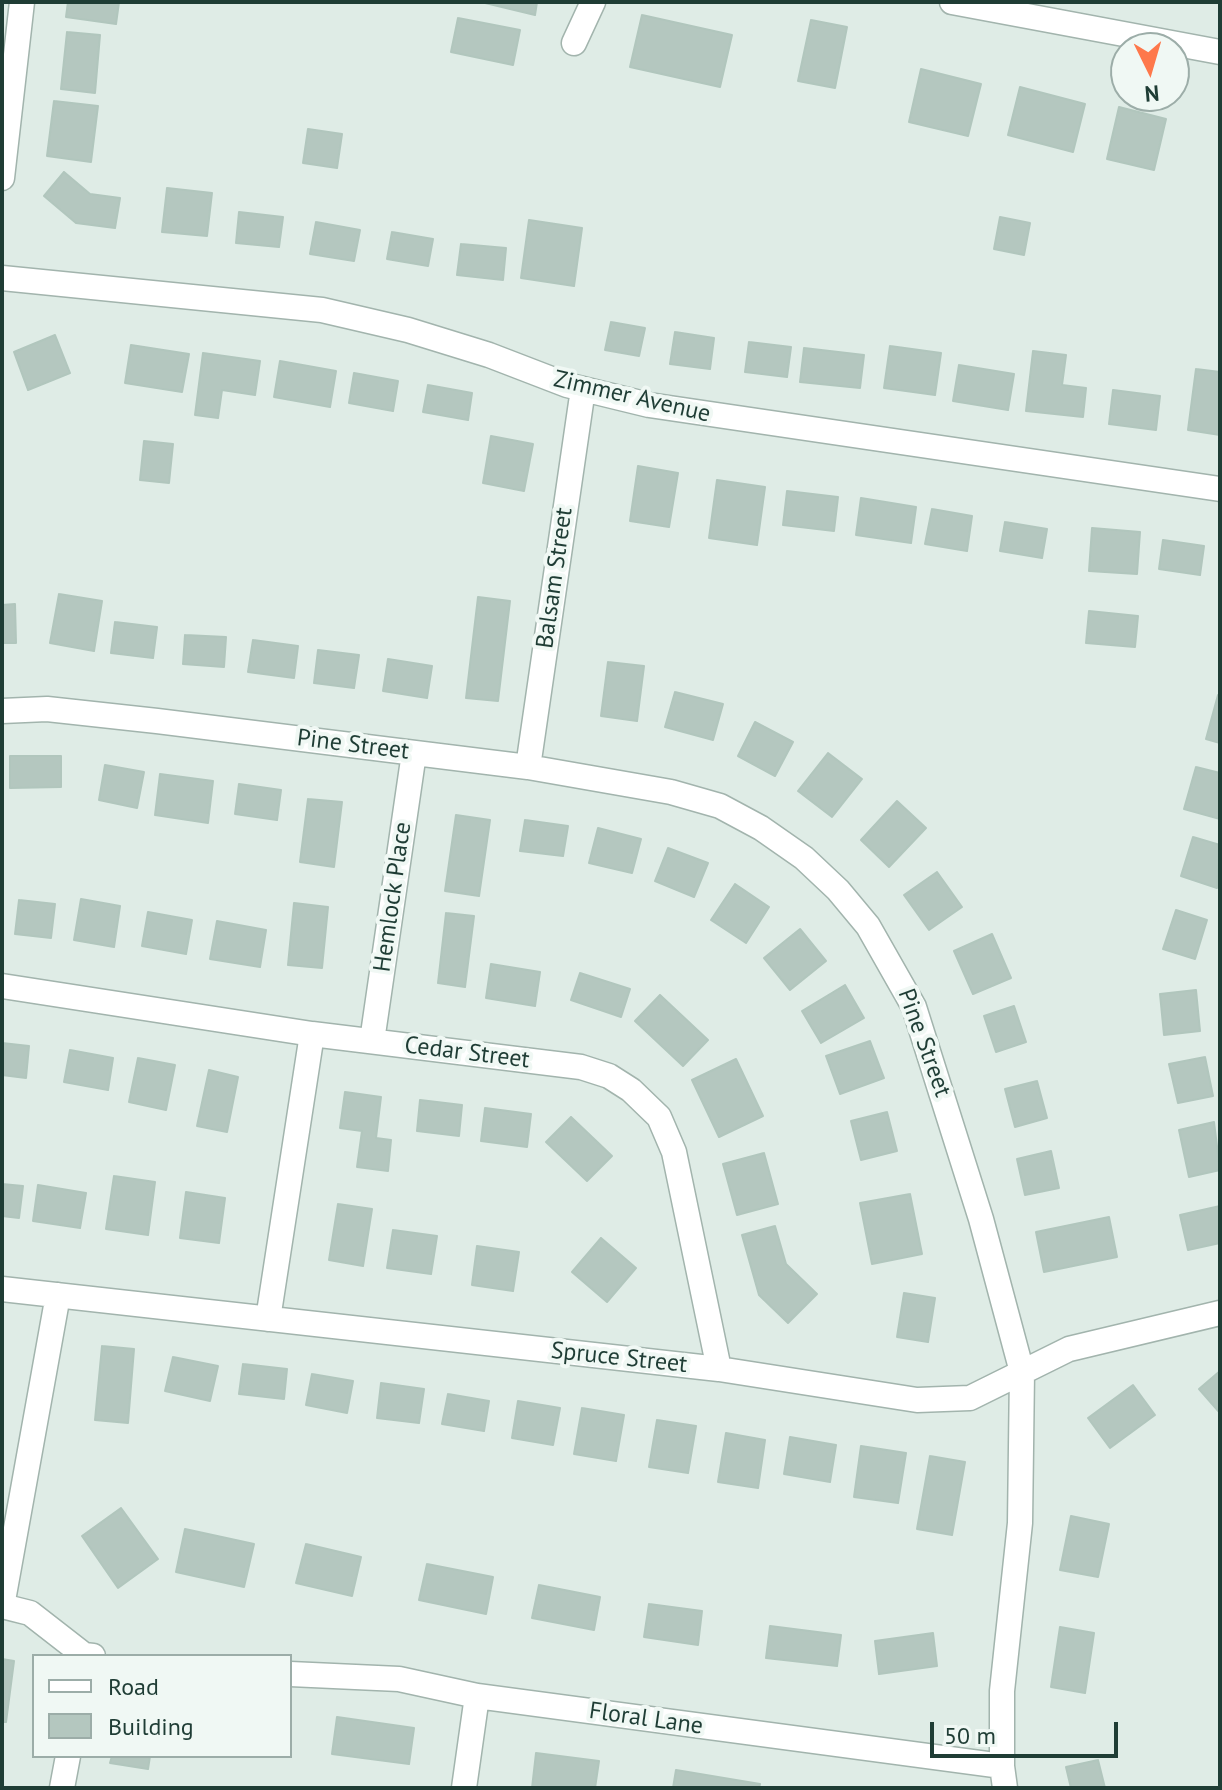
<!DOCTYPE html>
<html>
<head>
<meta charset="utf-8">
<style>
	body { margin:0 }
	#map { position:relative; width:1222px; height:1790px; overflow:hidden; background:#dfece6; font-family:"PT Sans",sans-serif }
	canvas { display:block }
	.frame { position:absolute; inset:0; border:4px solid #1f3d35; pointer-events:none }
	.legend { position:absolute; left:32px; top:1654px; width:260px; height:104px; box-sizing:border-box; background:#f0f8f4; border:2px solid #9cada8; margin:0; padding:10px 14px; list-style:none; font-size:24px; color:#1f3d35 }
	.legend li { display:flex; align-items:center; gap:16px; height:40px }
	.legend b { width:40px; border:2px solid #9cada8 }
	.north { position:absolute; left:1110px; top:32px; width:80px; height:80px; box-sizing:border-box; background:#f0f8f4; border:2px solid #9cada8; border-radius:50%; rotate:175deg; font-size:22px; font-weight:700; line-height:32px; text-align:center; color:#1f3d35 }
	.north::after { content:''; display:block; margin:auto; width:28px; height:36px; background:#fe784b; clip-path:polygon(50% 0,100% 100%,50% 72%,0 100%) }
	.scale { position:absolute; left:930px; top:1722px; width:188px; height:36px; box-sizing:border-box; border:4px solid #1f3d35; border-top:0; padding-left:10px; font-size:24px; line-height:28px; white-space:nowrap; color:#1f3d35; -webkit-text-stroke:6px #f0f8f4; paint-order:stroke }
</style>
</head>
<body>
<div id="map">
<canvas width="1222" height="1790"></canvas>
<div class="frame"></div>
<ul class="legend">
<li><b style="height:10px;background:#fff"></b>Road</li>
<li><b style="height:22px;background:#b4c7bf"></b>Building</li>
</ul>
<div class="north">N</div>
<div class="scale">50 m</div>
</div>
<script>
const context = document.querySelector('canvas').getContext('2d');
context.lineJoin = 'round';
function fillPath(path, color) { context.fillStyle = color; context.fill(path, 'evenodd'); }
const toPath = rows => new Path2D(rows.map(r => 'M' + r).join(''));
function strokePath(path, color, width, dash) { context.strokeStyle = color; context.lineWidth = width; context.lineCap = dash ? 'butt' : 'round'; context.setLineDash(dash || []); context.stroke(path); }
function label(font, color, halo, rows, align = 'center') {
  context.font = font + ' "PT Sans",sans-serif'; context.lineWidth = 8; context.setLineDash([]); context.textBaseline = 'middle'; context.strokeStyle = halo; context.fillStyle = color; for (const [text, x, y, turn = 0] of rows) {
    context.save(); context.translate(x, y); context.rotate((+turn || 0) * Math.PI / 180); context.textAlign = isNaN(turn) ? turn : align; if (halo) context.strokeText(text, 0, 0); context.fillText(text, 0, 0); context.restore();
  }
}
const building = toPath([
	[68,2,119,2,116,24,66,17,68,2],
	[481,2,537,2,535,15,481,2],
	[642,15,732,35,720,87,630,67,642,15],
	[458,18,520,30,513,65,451,52,458,18],
	[811,20,847,27,835,88,798,81,811,20],
	[67,32,100,35,95,93,61,89,67,32],
	[921,69,981,84,968,136,909,122,921,69],
	[1020,87,1085,104,1073,152,1008,135,1020,87],
	[54,101,98,106,91,162,47,156,54,101],
	[1119,107,1166,119,1154,170,1107,159,1119,107],
	[308,129,342,134,337,168,303,163,308,129],
	[64,172,90,194,120,198,115,228,76,223,44,196,64,172],
	[167,188,212,193,207,236,162,232,167,188],
	[239,212,283,217,279,247,236,243,239,212],
	[1000,217,1030,223,1024,255,994,249,1000,217],
	[529,220,582,228,574,286,521,278,529,220],
	[316,222,360,230,354,261,310,254,316,222],
	[392,232,433,239,428,266,387,259,392,232],
	[461,244,506,248,503,280,457,275,461,244],
	[611,322,645,328,639,356,605,350,611,322],
	[675,332,714,338,710,369,670,364,675,332],
	[55,335,70,373,28,390,14,352,55,335],
	[749,342,791,347,787,377,745,372,749,342],
	[131,345,189,354,182,392,125,383,131,345],
	[890,346,941,353,935,395,884,388,890,346],
	[804,348,864,355,860,388,800,382,804,348],
	[1033,351,1066,355,1062,385,1086,388,1083,417,1026,411,1033,351],
	[203,353,260,361,255,395,222,390,218,418,195,415,203,353],
	[280,361,336,371,330,407,274,397,280,361],
	[959,365,1014,374,1008,410,953,401,959,365],
	[1196,369,1220,372,1220,435,1188,430,1196,369],
	[354,373,398,381,393,411,349,403,354,373],
	[428,385,472,393,468,420,423,412,428,385],
	[1113,390,1160,396,1156,430,1109,424,1113,390],
	[491,436,533,444,524,491,483,483,491,436],
	[144,441,173,444,169,483,140,480,144,441],
	[638,466,678,473,669,527,630,521,638,466],
	[717,480,765,487,757,545,709,538,717,480],
	[787,491,838,497,834,531,783,525,787,491],
	[861,498,916,507,911,543,856,535,861,498],
	[932,509,972,516,967,551,925,544,932,509],
	[1005,522,1047,529,1042,558,1000,551,1005,522],
	[1092,528,1140,532,1137,574,1089,571,1092,528],
	[1163,540,1204,546,1200,575,1159,569,1163,540],
	[59,594,102,601,94,651,50,643,59,594],
	[478,597,510,601,498,701,466,698,478,597],
	[15,604,16,643,2,643,2,605,15,604],
	[1089,611,1138,616,1135,647,1086,643,1089,611],
	[115,622,157,627,153,658,111,653,115,622],
	[185,635,226,637,224,667,183,664,185,635],
	[253,640,298,646,294,678,248,672,253,640],
	[318,650,359,655,354,688,314,683,318,650],
	[388,659,432,666,427,698,383,691,388,659],
	[608,662,644,666,637,721,601,716,608,662],
	[675,692,723,704,713,740,665,727,675,692],
	[1218,695,1220,696,1220,743,1206,739,1218,695],
	[755,722,793,742,775,776,738,756,755,722],
	[828,753,862,779,832,817,798,791,828,753],
	[10,756,61,756,61,787,10,788,10,756],
	[105,765,144,772,137,808,99,800,105,765],
	[1196,767,1220,773,1220,819,1184,809,1196,767],
	[160,774,213,781,208,823,155,815,160,774],
	[239,784,281,790,277,820,235,814,239,784],
	[308,799,342,802,334,867,300,862,308,799],
	[897,801,926,828,889,867,861,840,897,801],
	[456,815,490,820,479,896,445,891,456,815],
	[525,820,568,826,563,856,520,851,525,820],
	[598,828,641,839,632,873,589,863,598,828],
	[1193,837,1220,845,1217,888,1181,876,1193,837],
	[668,848,708,863,694,897,655,881,668,848],
	[937,872,962,907,929,930,904,895,937,872],
	[735,884,769,907,746,943,711,920,735,884],
	[81,899,120,906,114,947,74,940,81,899],
	[19,900,55,904,51,938,15,934,19,900],
	[294,903,328,907,322,968,288,965,294,903],
	[1176,910,1207,920,1195,959,1163,949,1176,910],
	[148,912,192,920,186,954,142,946,148,912],
	[446,913,474,916,465,987,438,983,446,913],
	[217,921,266,930,260,967,210,959,217,921],
	[800,929,826,961,790,990,764,958,800,929],
	[992,934,1011,978,973,994,954,951,992,934],
	[491,964,540,972,535,1006,486,998,491,964],
	[580,973,630,989,621,1017,571,1000,580,973],
	[845,985,864,1018,821,1043,802,1011,845,985],
	[1196,990,1200,1031,1164,1035,1160,994,1196,990],
	[660,995,708,1040,683,1066,635,1021,660,995],
	[1014,1006,1026,1042,996,1052,984,1016,1014,1006],
	[870,1041,884,1078,840,1094,826,1056,870,1041],
	[2,1043,29,1046,26,1078,2,1075,2,1043],
	[70,1050,113,1058,108,1090,64,1082,70,1050],
	[1205,1057,1213,1096,1178,1103,1169,1064,1205,1057],
	[138,1058,175,1065,166,1110,129,1102,138,1058],
	[736,1059,763,1116,719,1137,692,1080,736,1059],
	[209,1070,238,1077,227,1132,197,1126,209,1070],
	[1037,1081,1047,1118,1015,1127,1005,1089,1037,1081],
	[345,1092,381,1097,376,1138,391,1140,388,1171,357,1167,362,1131,340,1128,345,1092],
	[420,1100,462,1105,459,1136,417,1131,420,1100],
	[485,1108,531,1114,527,1147,481,1141,485,1108],
	[887,1112,897,1151,861,1160,851,1121,887,1112],
	[571,1117,612,1156,587,1181,546,1142,571,1117],
	[1214,1122,1220,1170,1189,1177,1179,1130,1214,1122],
	[1051,1151,1059,1188,1025,1195,1017,1159,1051,1151],
	[764,1153,778,1204,737,1215,723,1164,764,1153],
	[114,1176,155,1182,148,1235,106,1229,114,1176],
	[2,1184,23,1186,19,1218,2,1216,2,1184],
	[38,1185,86,1193,80,1228,33,1221,38,1185],
	[186,1192,225,1198,219,1243,180,1238,186,1192],
	[910,1194,922,1254,872,1264,860,1203,910,1194],
	[338,1204,372,1209,363,1266,329,1260,338,1204],
	[1220,1206,1220,1243,1188,1250,1180,1215,1220,1206],
	[1109,1217,1117,1257,1044,1272,1036,1232,1109,1217],
	[775,1226,786,1264,817,1294,788,1323,759,1295,742,1235,775,1226],
	[393,1230,437,1236,431,1274,387,1268,393,1230],
	[601,1238,636,1268,607,1302,572,1272,601,1238],
	[477,1246,519,1252,513,1291,472,1285,477,1246],
	[904,1293,935,1298,928,1342,897,1337,904,1293],
	[102,1346,134,1349,128,1423,95,1420,102,1346],
	[173,1357,218,1366,210,1401,165,1391,173,1357],
	[243,1364,287,1369,284,1399,239,1394,243,1364],
	[1220,1371,1220,1413,1199,1389,1220,1371],
	[312,1374,353,1381,347,1413,306,1405,312,1374],
	[381,1383,424,1389,419,1423,377,1418,381,1383],
	[1133,1385,1155,1415,1110,1448,1088,1418,1133,1385],
	[448,1394,489,1401,484,1431,442,1424,448,1394],
	[518,1401,560,1408,553,1445,512,1438,518,1401],
	[582,1408,624,1415,616,1461,574,1454,582,1408],
	[657,1420,696,1426,688,1473,649,1467,657,1420],
	[726,1433,765,1440,758,1488,718,1482,726,1433],
	[790,1437,836,1445,830,1482,784,1474,790,1437],
	[861,1446,906,1453,898,1503,854,1497,861,1446],
	[930,1456,965,1462,952,1535,917,1529,930,1456],
	[121,1508,158,1559,118,1588,82,1536,121,1508],
	[1071,1516,1109,1524,1098,1577,1060,1570,1071,1516],
	[185,1529,254,1544,244,1587,176,1572,185,1529],
	[306,1544,361,1557,352,1596,296,1583,306,1544],
	[427,1564,493,1577,486,1614,419,1600,427,1564],
	[539,1585,600,1597,594,1630,532,1618,539,1585],
	[649,1604,702,1611,698,1645,644,1637,649,1604],
	[770,1626,841,1635,837,1666,766,1658,770,1626],
	[1060,1627,1094,1633,1085,1693,1051,1687,1060,1627],
	[933,1633,937,1666,879,1674,875,1641,933,1633],
	[2,1659,14,1661,6,1722,2,1722,2,1659],
	[337,1717,414,1728,409,1764,332,1754,337,1717],
	[536,1753,599,1761,595,1788,532,1788,536,1753],
	[112,1756,150,1756,148,1769,110,1763,112,1756],
	[1098,1760,1105,1788,1071,1788,1066,1767,1098,1760],
	[676,1770,760,1784,759,1788,673,1788,676,1770]
]);
const street = toPath([
	[952,2,1220,52],
	[574,43,593,2],
	[2,178,22,2],
	[2,278,322,310,408,330,489,355,567,385,649,405,1220,489],
	[2,711,47,709,157,721,528,767,671,792,720,806,761,828,804,858,838,890,868,926,914,1007,981,1219,1022,1372,1020,1523,1002,1691,1002,1766,1005,1788],
	[528,767,583,389],
	[2,986,312,1034,581,1067,609,1076,631,1090,659,1117,674,1152,719,1369],
	[372,1041,414,753],
	[2,1289,719,1369,917,1400,970,1398,1069,1349,1220,1313],
	[268,1319,312,1034],
	[2,1606,58,1295],
	[2,1606,30,1613,84,1655,93,1656],
	[290,1674,399,1679,477,1696,1002,1766],
	[62,1788,68,1756],
	[464,1788,477,1696]
]);
const streetNames = [
	["Zimmer Avenue",632,397,13],
	["Balsam Street",555,578,-82],
	["Pine Street",353,745,7],
	["Hemlock Place",393,897,-82],
	["Pine Street",924,1043,70],
	["Cedar Street",467,1053,7],
	["Spruce Street",619,1358,6],
	["Floral Lane",646,1719,8]
];
fillPath(building, '#b4c7bf');
strokePath(building, '#b1c6bd', 2);
strokePath(street, '#a2b4ad', 27);
strokePath(street, '#fff', 24);
label('24px', '#1f3d35', '#f0f8f4', streetNames);
</script>
</body>
</html>
